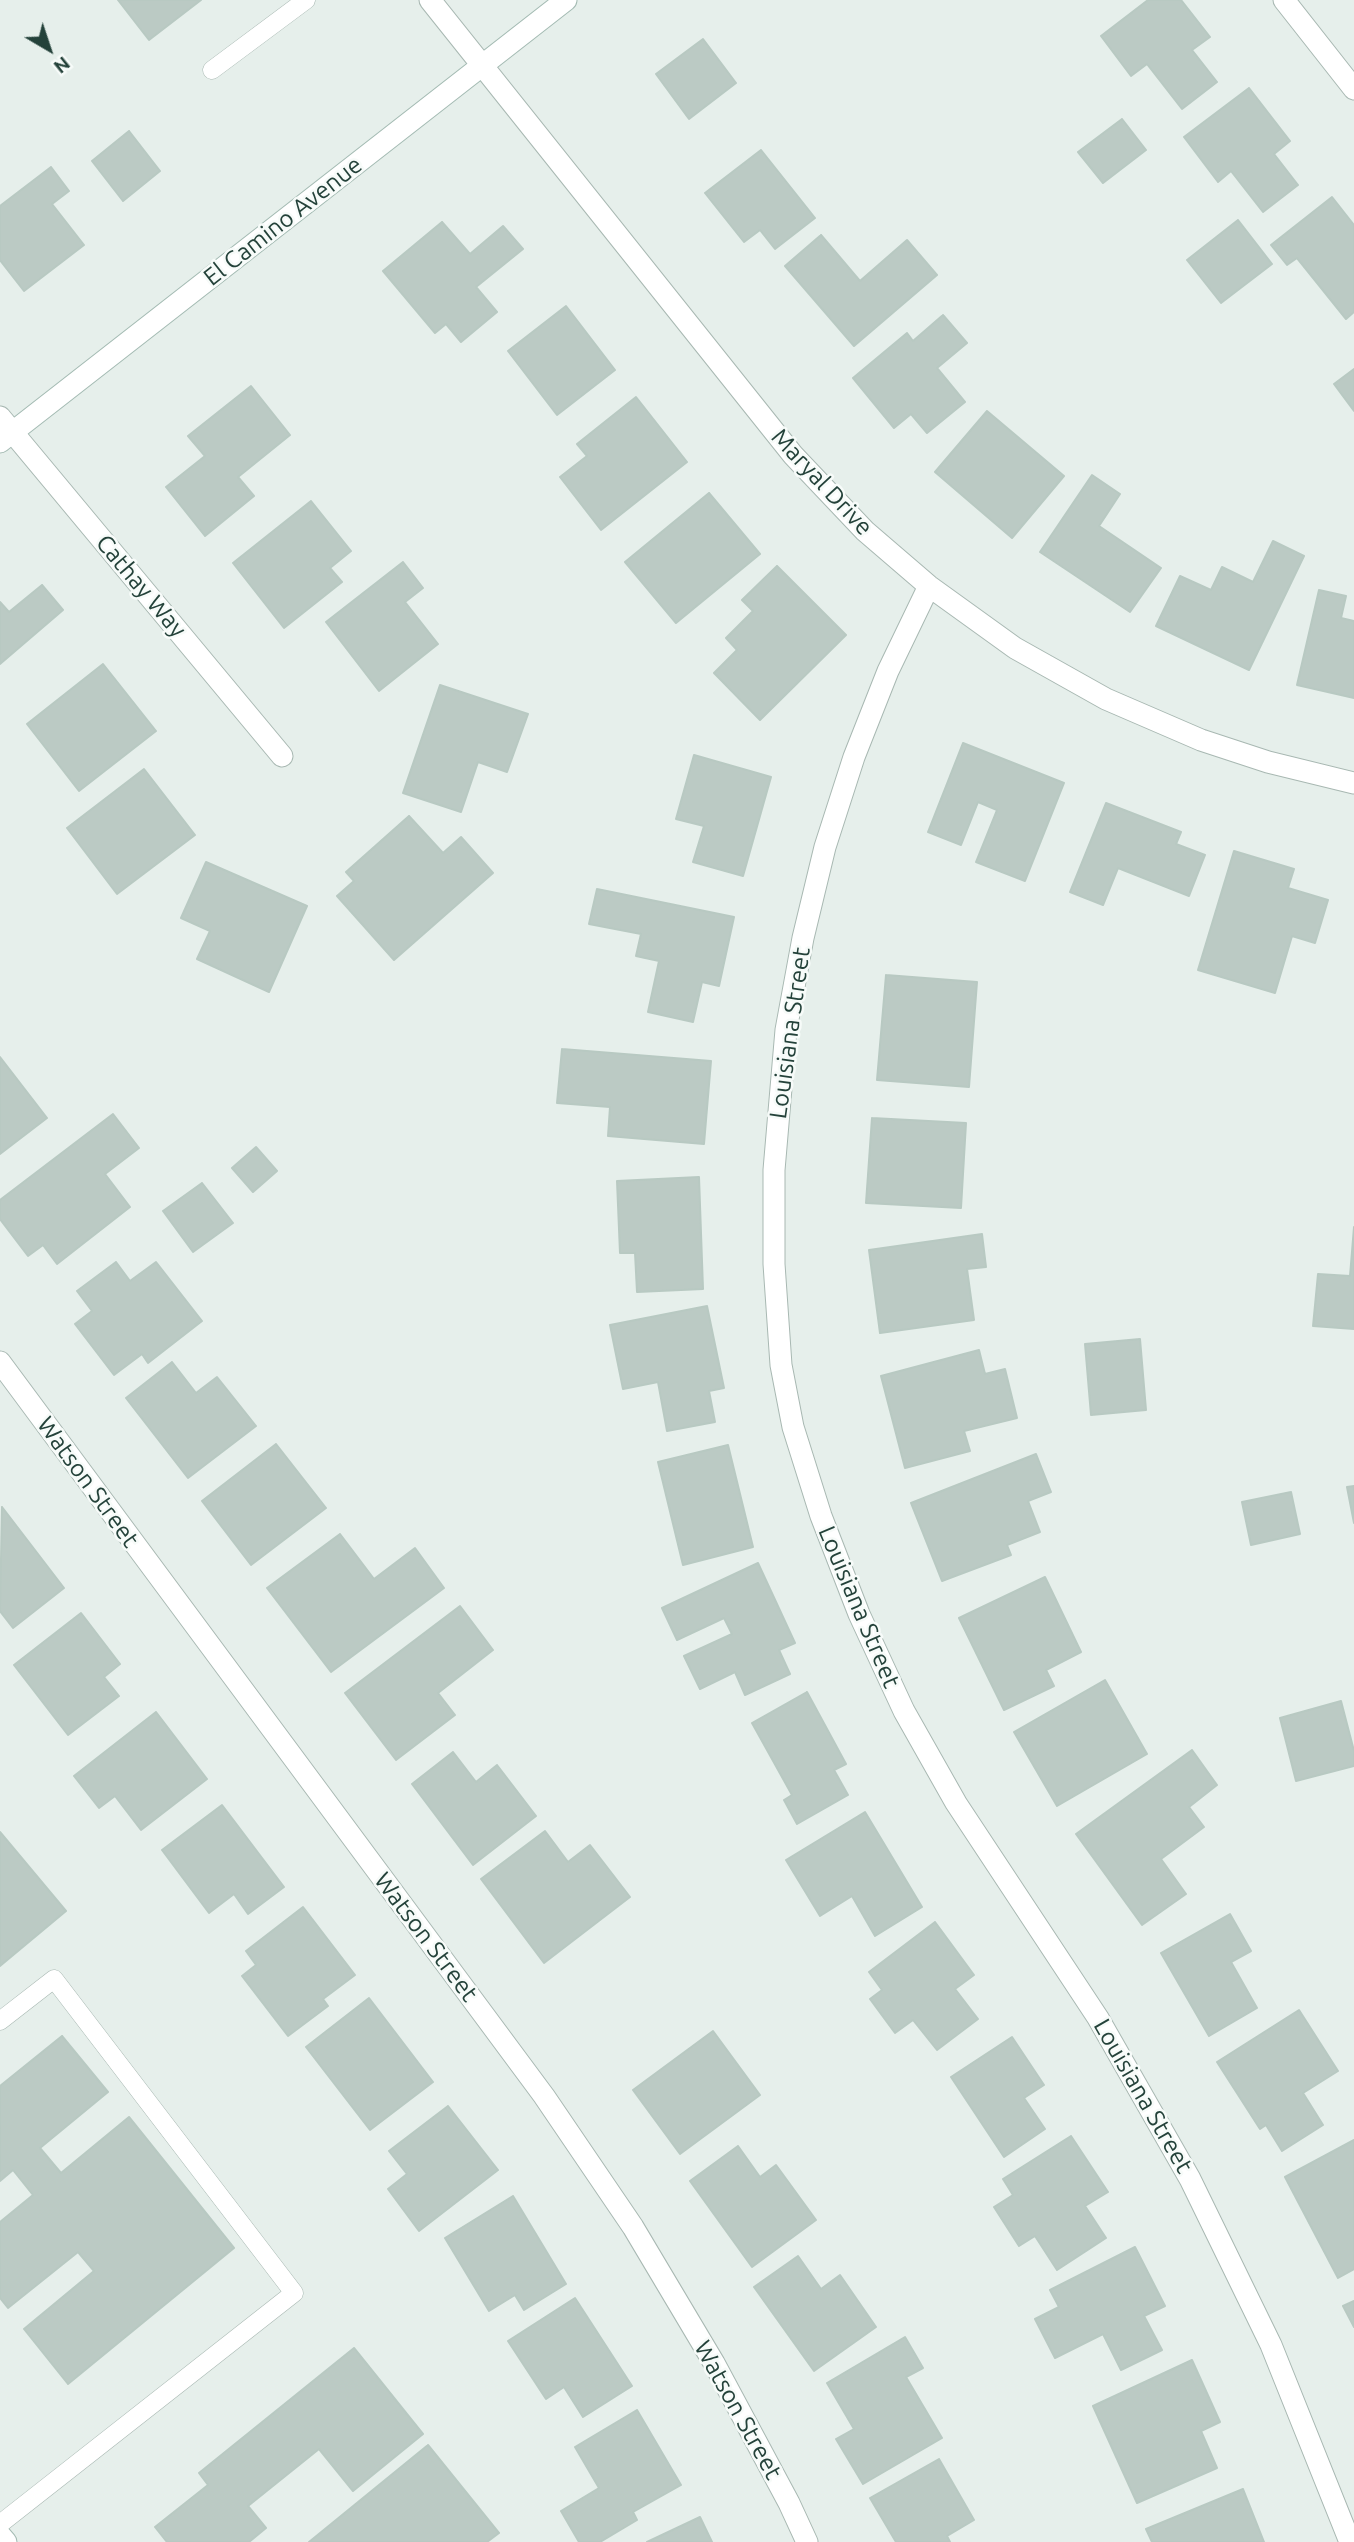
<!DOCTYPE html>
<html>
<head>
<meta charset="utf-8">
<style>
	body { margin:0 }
	#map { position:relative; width:1354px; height:2542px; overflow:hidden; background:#e6efeb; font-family:Ubuntu,sans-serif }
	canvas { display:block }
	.north { position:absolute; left:14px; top:14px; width:70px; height:70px; -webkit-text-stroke:5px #f7fbf9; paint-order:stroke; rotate:141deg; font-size:19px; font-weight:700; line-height:28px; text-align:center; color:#24423a }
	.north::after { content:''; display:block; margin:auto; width:24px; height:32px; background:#24423a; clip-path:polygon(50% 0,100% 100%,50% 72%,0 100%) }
</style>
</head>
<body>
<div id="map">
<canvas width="1354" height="2542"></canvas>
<div class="north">N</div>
</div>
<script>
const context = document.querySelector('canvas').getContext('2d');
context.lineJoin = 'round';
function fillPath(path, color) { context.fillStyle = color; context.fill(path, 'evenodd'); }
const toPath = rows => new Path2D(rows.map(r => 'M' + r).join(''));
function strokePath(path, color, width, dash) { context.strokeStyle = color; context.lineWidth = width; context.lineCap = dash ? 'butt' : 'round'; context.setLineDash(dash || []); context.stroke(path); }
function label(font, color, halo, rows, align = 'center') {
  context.font = font + ' Ubuntu,sans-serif'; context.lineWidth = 5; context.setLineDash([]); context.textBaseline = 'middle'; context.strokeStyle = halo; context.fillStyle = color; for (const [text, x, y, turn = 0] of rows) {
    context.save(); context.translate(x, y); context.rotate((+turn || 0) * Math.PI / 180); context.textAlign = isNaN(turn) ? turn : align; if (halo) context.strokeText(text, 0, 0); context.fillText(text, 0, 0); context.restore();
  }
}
const building = toPath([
	[118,0,201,0,149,40,118,0],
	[1148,0,1181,0,1210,37,1192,50,1217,82,1182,109,1147,64,1131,76,1101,36,1148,0],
	[703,39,736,83,689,119,656,74,703,39],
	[1249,88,1290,141,1274,154,1298,185,1263,212,1231,171,1218,182,1184,137,1249,88],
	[1122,119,1146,150,1103,183,1078,152,1122,119],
	[129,131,160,171,123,201,92,161,129,131],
	[761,150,815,218,775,249,760,230,744,242,705,193,761,150],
	[51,167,69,191,52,204,84,245,24,291,0,260,0,206,51,167],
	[1332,197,1354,225,1354,312,1346,319,1297,258,1287,265,1271,245,1332,197],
	[1238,220,1272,264,1221,303,1187,260,1238,220],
	[442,222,470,254,503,226,523,249,476,287,497,312,461,342,446,324,435,333,383,271,442,222],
	[821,235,860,281,907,240,937,275,854,346,785,266,821,235],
	[566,306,615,370,557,415,508,351,566,306],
	[943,315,967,343,937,368,965,402,927,433,911,414,894,428,853,378,907,333,913,341,943,315],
	[1354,369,1354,411,1334,384,1354,369],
	[251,386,290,435,238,477,254,496,205,536,166,487,205,456,188,436,251,386],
	[636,397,687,462,601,530,560,477,587,456,577,444,636,397],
	[987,411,1064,476,1012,538,935,472,987,411],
	[1092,475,1120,494,1099,526,1161,568,1130,612,1040,552,1092,475],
	[709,493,760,554,676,623,625,562,709,493],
	[311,501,351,551,330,568,342,582,284,628,233,563,311,501],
	[1273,541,1304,556,1249,670,1156,626,1180,576,1211,590,1222,567,1253,582,1273,541],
	[403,562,423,588,405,602,438,644,379,691,326,622,403,562],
	[777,566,846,635,760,720,714,673,737,650,726,638,753,611,742,600,777,566],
	[42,585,63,610,0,664,0,602,9,612,42,585],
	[1319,590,1346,596,1341,618,1354,621,1354,698,1297,685,1319,590],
	[103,664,156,731,79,791,27,724,103,664],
	[440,685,528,714,507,772,478,762,461,812,403,793,440,685],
	[963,743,1064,783,1025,881,976,862,997,810,978,802,961,845,928,832,963,743],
	[694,755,771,777,743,876,693,862,704,826,676,819,694,755],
	[144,769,195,835,117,894,67,828,144,769],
	[1106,803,1181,832,1176,844,1205,855,1189,896,1118,868,1103,905,1070,892,1106,803],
	[409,816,443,853,461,837,493,873,394,960,337,896,354,881,346,872,409,816],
	[1234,851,1294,869,1288,888,1328,900,1315,943,1292,936,1275,993,1198,970,1234,851],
	[206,862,307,906,269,992,197,959,210,931,181,918,206,862],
	[597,889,734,917,719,986,702,982,693,1022,648,1012,659,961,636,956,641,934,589,924,597,889],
	[886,975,977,982,969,1087,877,1080,886,975],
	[562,1049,711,1061,704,1144,608,1136,610,1107,557,1103,562,1049],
	[0,1057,47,1118,0,1154,0,1057],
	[113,1114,139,1148,105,1174,130,1207,57,1264,43,1245,28,1256,0,1219,0,1200,113,1114],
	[872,1118,966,1123,961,1208,866,1203,872,1118],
	[256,1147,277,1171,253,1192,232,1168,256,1147],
	[699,1177,703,1289,637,1292,635,1253,620,1253,617,1181,699,1177],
	[202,1183,233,1223,193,1252,163,1211,202,1183],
	[1354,1227,1354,1329,1313,1326,1318,1274,1350,1276,1354,1227],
	[982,1234,986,1267,967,1269,974,1320,880,1333,869,1250,982,1234],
	[116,1262,130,1281,156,1262,202,1321,148,1363,142,1354,114,1375,75,1324,92,1311,77,1291,116,1262],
	[707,1306,724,1388,709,1391,715,1422,667,1431,658,1382,623,1389,610,1325,707,1306],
	[1140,1339,1146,1410,1091,1415,1085,1344,1140,1339],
	[979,1350,985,1374,1005,1369,1017,1418,964,1431,970,1451,905,1468,881,1376,979,1350],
	[172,1362,196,1393,217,1377,256,1426,188,1478,126,1398,172,1362],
	[276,1444,326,1508,251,1565,202,1501,276,1444],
	[728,1445,753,1547,683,1565,658,1462,728,1445],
	[1036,1454,1051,1492,1028,1501,1040,1532,1007,1545,1011,1555,942,1581,911,1503,1036,1454],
	[1354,1486,1354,1523,1347,1487,1354,1486],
	[1291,1492,1300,1534,1251,1545,1242,1502,1291,1492],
	[2,1507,64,1588,13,1628,0,1611,2,1507],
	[340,1534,374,1579,415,1548,444,1588,331,1672,267,1588,340,1534],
	[758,1563,795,1643,779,1650,790,1674,745,1695,735,1672,700,1689,684,1656,732,1634,724,1618,677,1640,662,1608,758,1563],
	[1045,1577,1081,1652,1046,1670,1054,1686,1004,1710,959,1618,1045,1577],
	[460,1606,493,1650,438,1693,455,1715,396,1760,345,1693,460,1606],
	[81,1613,120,1664,104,1677,119,1696,68,1735,14,1665,81,1613],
	[1105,1680,1147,1754,1057,1806,1014,1732,1105,1680],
	[807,1692,846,1764,834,1770,848,1795,797,1824,784,1800,792,1795,752,1723,807,1692],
	[1341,1701,1354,1751,1354,1766,1296,1781,1280,1718,1341,1701],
	[156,1712,207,1779,141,1830,115,1796,99,1808,74,1776,156,1712],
	[1192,1750,1217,1785,1189,1807,1204,1827,1161,1859,1186,1894,1142,1925,1076,1834,1192,1750],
	[453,1752,476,1782,497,1765,536,1816,473,1865,412,1784,453,1752],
	[222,1805,284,1887,248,1914,234,1894,209,1913,162,1850,222,1805],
	[865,1812,922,1907,875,1936,852,1896,820,1916,786,1860,865,1812],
	[545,1831,568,1862,590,1845,630,1897,544,1963,481,1879,545,1831],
	[0,1832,66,1911,0,1966,0,1832],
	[303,1907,355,1975,323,1999,328,2006,288,2036,242,1976,256,1965,246,1951,303,1907],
	[1230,1914,1251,1951,1231,1962,1257,2008,1209,2036,1161,1953,1230,1914],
	[935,1922,974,1975,955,1989,978,2019,937,2050,913,2020,895,2033,870,1999,882,1990,869,1972,935,1922],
	[369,1998,433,2082,370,2130,306,2047,369,1998],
	[1299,2010,1338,2071,1303,2093,1323,2125,1282,2151,1266,2125,1260,2129,1217,2062,1299,2010],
	[713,2031,760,2095,680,2154,633,2090,713,2031],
	[62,2036,108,2092,40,2148,61,2173,129,2117,234,2248,68,2384,24,2329,94,2271,78,2252,8,2308,0,2298,0,2222,33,2195,13,2170,0,2181,0,2086,62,2036],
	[1012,2037,1044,2085,1024,2098,1045,2129,1004,2157,951,2077,1012,2037],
	[448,2106,498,2170,419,2231,388,2189,407,2174,389,2151,448,2106],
	[1071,2136,1108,2192,1085,2206,1106,2238,1057,2270,1035,2236,1019,2246,994,2207,1013,2195,1003,2179,1071,2136],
	[1354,2140,1354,2269,1338,2278,1285,2177,1354,2140],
	[738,2146,760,2177,776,2165,816,2220,752,2267,690,2181,738,2146],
	[513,2196,566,2284,524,2310,515,2295,489,2311,445,2238,513,2196],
	[1135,2247,1165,2306,1144,2316,1162,2350,1121,2370,1103,2334,1055,2358,1035,2319,1059,2307,1050,2290,1135,2247],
	[798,2256,821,2289,840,2275,876,2327,814,2371,754,2287,798,2256],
	[575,2298,632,2386,583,2417,564,2387,546,2399,508,2341,575,2298],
	[1354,2301,1354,2327,1343,2306,1354,2301],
	[905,2337,923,2368,906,2377,942,2438,863,2484,836,2439,854,2429,827,2383,905,2337],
	[354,2348,423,2434,353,2491,319,2449,248,2506,266,2528,249,2542,167,2542,155,2527,208,2485,199,2473,354,2348],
	[1192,2360,1220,2422,1201,2431,1217,2468,1137,2503,1093,2406,1192,2360],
	[637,2410,681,2485,633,2512,637,2520,600,2542,579,2542,561,2511,599,2488,575,2447,637,2410],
	[428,2445,499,2533,487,2542,309,2542,428,2445],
	[939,2459,974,2520,947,2536,950,2542,896,2542,870,2498,939,2459],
	[1243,2489,1264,2542,1152,2542,1146,2529,1243,2489],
	[700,2517,712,2542,647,2542,700,2517]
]);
const lane = toPath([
	[212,70,306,0],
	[0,2021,54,1979,294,2293,0,2524]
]);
const street = toPath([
	[430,0,793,455,865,531,929,586,1015,648,1106,699,1201,740,1268,762,1354,783],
	[1284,0,1354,89],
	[0,417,282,756],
	[929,586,888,671,854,757,825,847,803,938,786,1030,774,1170,774,1264,781,1365,793,1427,821,1516,859,1614,904,1711,956,1803,1098,2018,1190,2179,1271,2345,1350,2542],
	[0,1362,544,2096,633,2227,714,2363,789,2503,807,2542]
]);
const secondary = toPath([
	[0,442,566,0],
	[0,2535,6,2542]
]);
const streetNames = [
	["El Camino Avenue",283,221,-38],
	["Maryal Drive",822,482,47],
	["Cathay Way",141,586,50],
	["Louisiana Street",790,1033,-82],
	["Watson Street",88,1482,54],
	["Louisiana Street",859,1607,67],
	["Watson Street",426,1937,53],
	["Louisiana Street",1143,2096,60],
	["Watson Street",738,2410,61]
];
fillPath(building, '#bbcac4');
strokePath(building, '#b8c9c2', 2);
strokePath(lane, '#a8b8b2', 19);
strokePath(street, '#a8b8b2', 23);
strokePath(secondary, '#a4bbb3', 23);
strokePath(lane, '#fff', 18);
strokePath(street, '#fff', 21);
strokePath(secondary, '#fff', 21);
label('24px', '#24423a', '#f7fbf9', streetNames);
</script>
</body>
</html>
